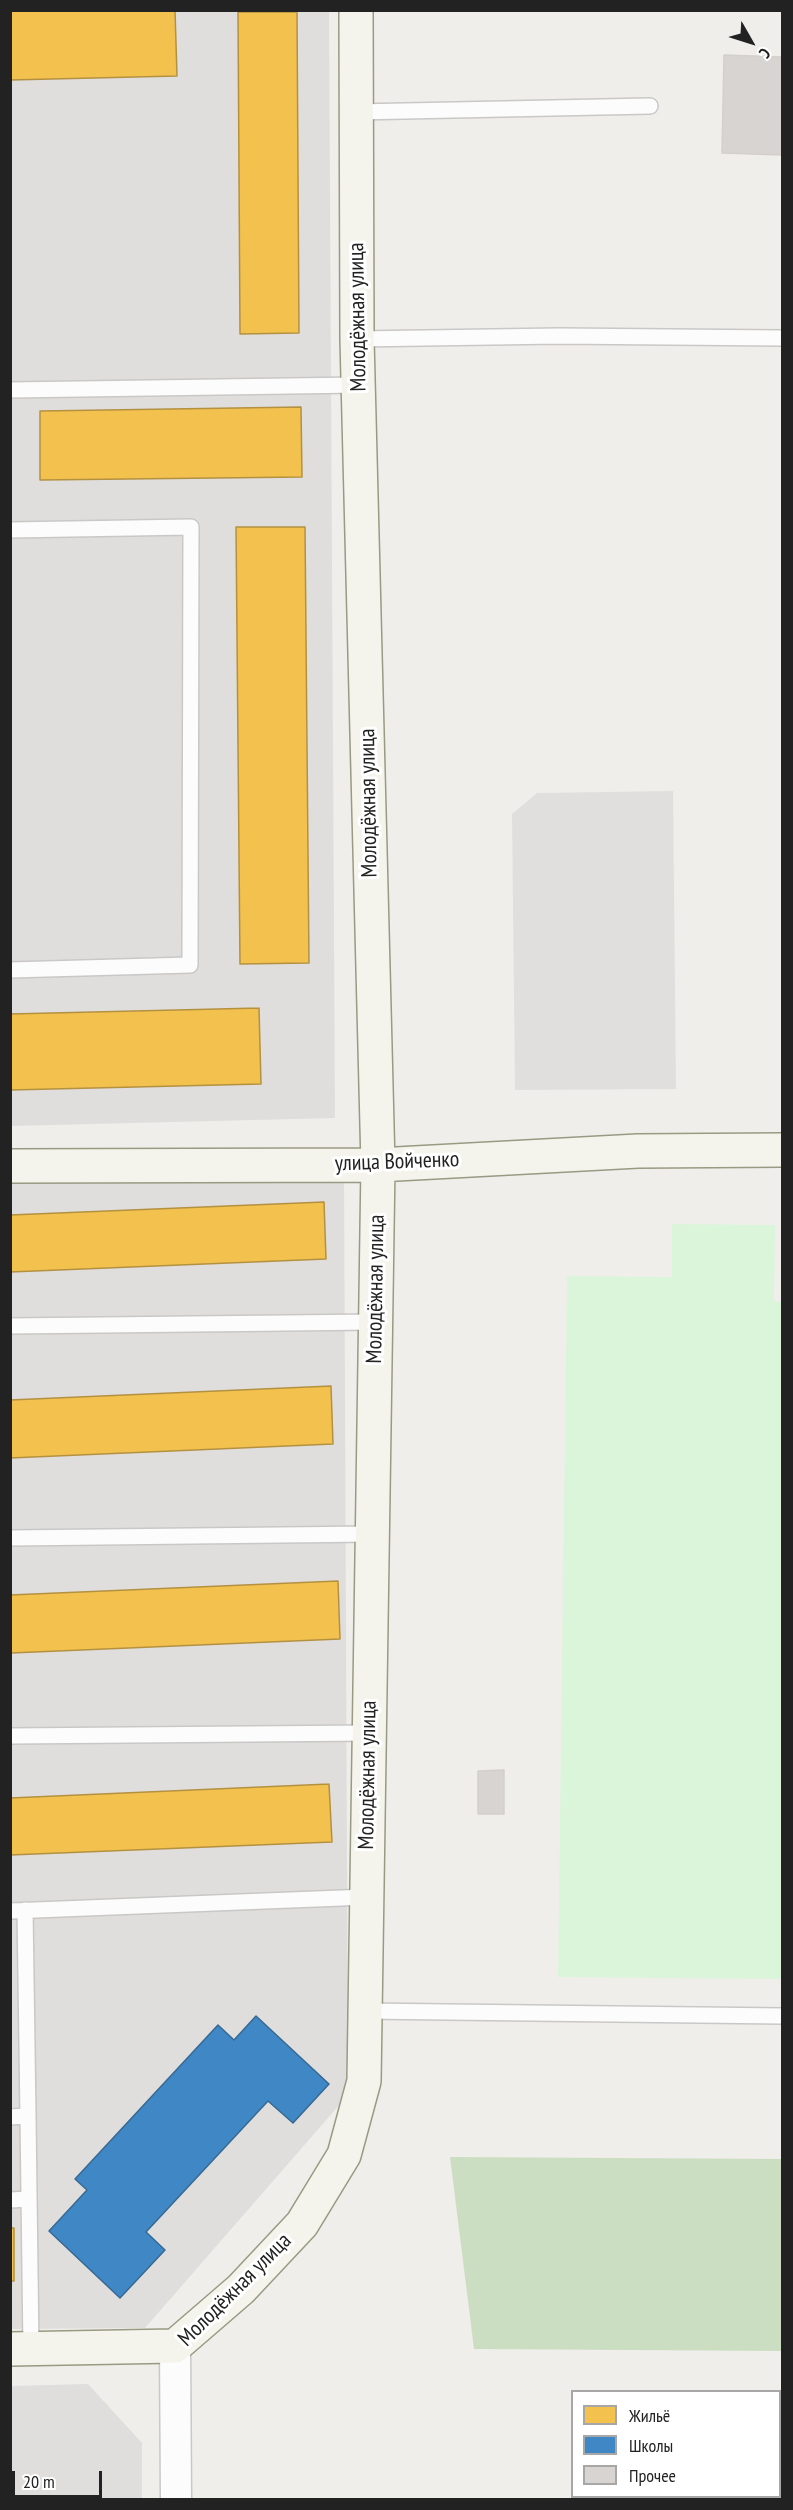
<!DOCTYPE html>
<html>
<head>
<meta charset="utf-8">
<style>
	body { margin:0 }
	#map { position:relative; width:793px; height:2510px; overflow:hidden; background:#f0eeeb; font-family:"PT Sans Narrow",sans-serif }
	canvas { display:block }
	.frame { position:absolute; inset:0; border:12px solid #222; pointer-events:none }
	.legend { position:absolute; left:571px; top:2390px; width:210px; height:108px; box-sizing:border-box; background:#fff; border:2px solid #a7a7a7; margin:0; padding:8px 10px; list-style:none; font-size:18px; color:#222 }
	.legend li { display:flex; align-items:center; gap:12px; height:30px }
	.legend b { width:30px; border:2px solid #a7a7a7 }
	.north { position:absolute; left:721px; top:12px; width:60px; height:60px; -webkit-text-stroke:4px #fff; paint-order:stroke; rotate:129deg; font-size:16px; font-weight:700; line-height:24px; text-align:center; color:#222 }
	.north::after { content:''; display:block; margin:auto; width:21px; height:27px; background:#222; clip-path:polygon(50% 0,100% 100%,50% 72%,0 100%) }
	.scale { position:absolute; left:12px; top:2471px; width:90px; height:27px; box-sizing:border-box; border:3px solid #222; border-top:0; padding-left:8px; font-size:18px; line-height:21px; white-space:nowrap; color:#222; -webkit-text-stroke:4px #fff; paint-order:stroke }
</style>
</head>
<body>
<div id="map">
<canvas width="793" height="2510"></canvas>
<div class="frame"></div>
<ul class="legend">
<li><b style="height:16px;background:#f2c14e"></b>Жильё</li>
<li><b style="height:16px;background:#3f88c5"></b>Школы</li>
<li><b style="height:16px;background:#d7d4d2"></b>Прочее</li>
</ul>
<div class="north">С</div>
<div class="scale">20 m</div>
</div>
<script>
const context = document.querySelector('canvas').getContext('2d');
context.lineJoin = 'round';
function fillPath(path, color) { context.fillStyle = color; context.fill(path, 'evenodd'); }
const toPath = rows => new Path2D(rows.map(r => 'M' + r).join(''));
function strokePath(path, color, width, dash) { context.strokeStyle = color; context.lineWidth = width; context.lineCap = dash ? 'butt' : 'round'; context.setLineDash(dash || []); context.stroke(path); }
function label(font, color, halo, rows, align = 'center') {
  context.font = font + ' "PT Sans Narrow",sans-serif'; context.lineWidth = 6; context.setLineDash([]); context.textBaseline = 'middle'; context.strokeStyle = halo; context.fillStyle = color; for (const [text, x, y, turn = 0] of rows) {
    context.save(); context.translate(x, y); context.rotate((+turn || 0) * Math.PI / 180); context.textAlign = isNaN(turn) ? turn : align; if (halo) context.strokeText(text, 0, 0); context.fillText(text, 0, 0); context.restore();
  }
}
const residential = toPath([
	[10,11,329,11,335,1118,11,1126],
	[344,1172,348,2095,145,2328,11,2329,10,1178],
	[88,2384,142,2443,142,2499,11,2499,11,2386]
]);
const forest = toPath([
	[450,2157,782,2159,782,2351,474,2349]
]);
const park = toPath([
	[672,1224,775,1225,774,1301,782,1302,782,1979,558,1977,567,1276,672,1277]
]);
const parking = toPath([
	[673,791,676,1089,515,1090,512,814,537,793]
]);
const homes = toPath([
	[175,10,177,76,10,80,10,11,175,10],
	[238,12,297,12,299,333,240,334,238,12],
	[301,407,302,477,40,480,40,411,301,407],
	[236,527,305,527,309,963,240,964,236,527],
	[259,1008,261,1084,10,1090,10,1014,259,1008],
	[324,1202,326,1259,10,1272,10,1215,324,1202],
	[331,1386,333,1444,10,1458,10,1400,331,1386],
	[338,1581,340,1639,11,1653,10,1595,338,1581],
	[329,1784,332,1842,10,1855,10,1798,329,1784],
	[10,2228,14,2228,14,2281,10,2281,10,2228]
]);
const schools = toPath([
	[256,2016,329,2084,293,2123,268,2101,146,2232,165,2250,120,2298,49,2231,87,2190,75,2179,218,2025,234,2040,256,2016]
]);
const building = toPath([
	[724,55,782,57,782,155,722,153,724,55],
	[504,1770,504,1814,478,1814,478,1771,504,1770]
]);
const lane = toPath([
	[356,112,650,106],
	[357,339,559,336,782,338],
	[10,390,359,385],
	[10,530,191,527,190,965,10,970],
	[10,1326,376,1322],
	[10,1538,372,1534],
	[10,1736,369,1733],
	[25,1910,28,2116],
	[10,1911,367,1897],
	[364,2011,782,2016],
	[10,2117,28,2116,31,2349],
	[10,2200,29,2199]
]);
const street = toPath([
	[175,2346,176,2500]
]);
const secondary = toPath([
	[10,1166,378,1165,638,1151,782,1150],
	[10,2349,175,2346,241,2289,302,2224,344,2155,364,2081,378,1165,357,339,356,10]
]);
const streetNames = [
	["Молодёжная улица",358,317,-91],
	["Молодёжная улица",369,803,-91],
	["улица Войченко",397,1162,-2],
	["Молодёжная улица",376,1289,-89],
	["Молодёжная улица",368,1775,-89],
	["Молодёжная улица",235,2290,-45]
];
fillPath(residential, '#dfdedc');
fillPath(forest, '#cbdec1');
fillPath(park, '#daf5da');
fillPath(parking, '#e0dfde');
fillPath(homes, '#f2c14e');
strokePath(homes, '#b49141', 1.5);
fillPath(schools, '#3f88c5');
strokePath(schools, '#366994', 1.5);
fillPath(building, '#d7d4d2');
strokePath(building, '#d3d0cc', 1.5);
strokePath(lane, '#c9c8c7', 18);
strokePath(street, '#c9c8c7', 33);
strokePath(secondary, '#999a82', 36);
strokePath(lane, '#fdfcfc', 15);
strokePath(street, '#fdfcfc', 30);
strokePath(secondary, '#f4f4ed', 33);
label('22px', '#222', '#fff', streetNames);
</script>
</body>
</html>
